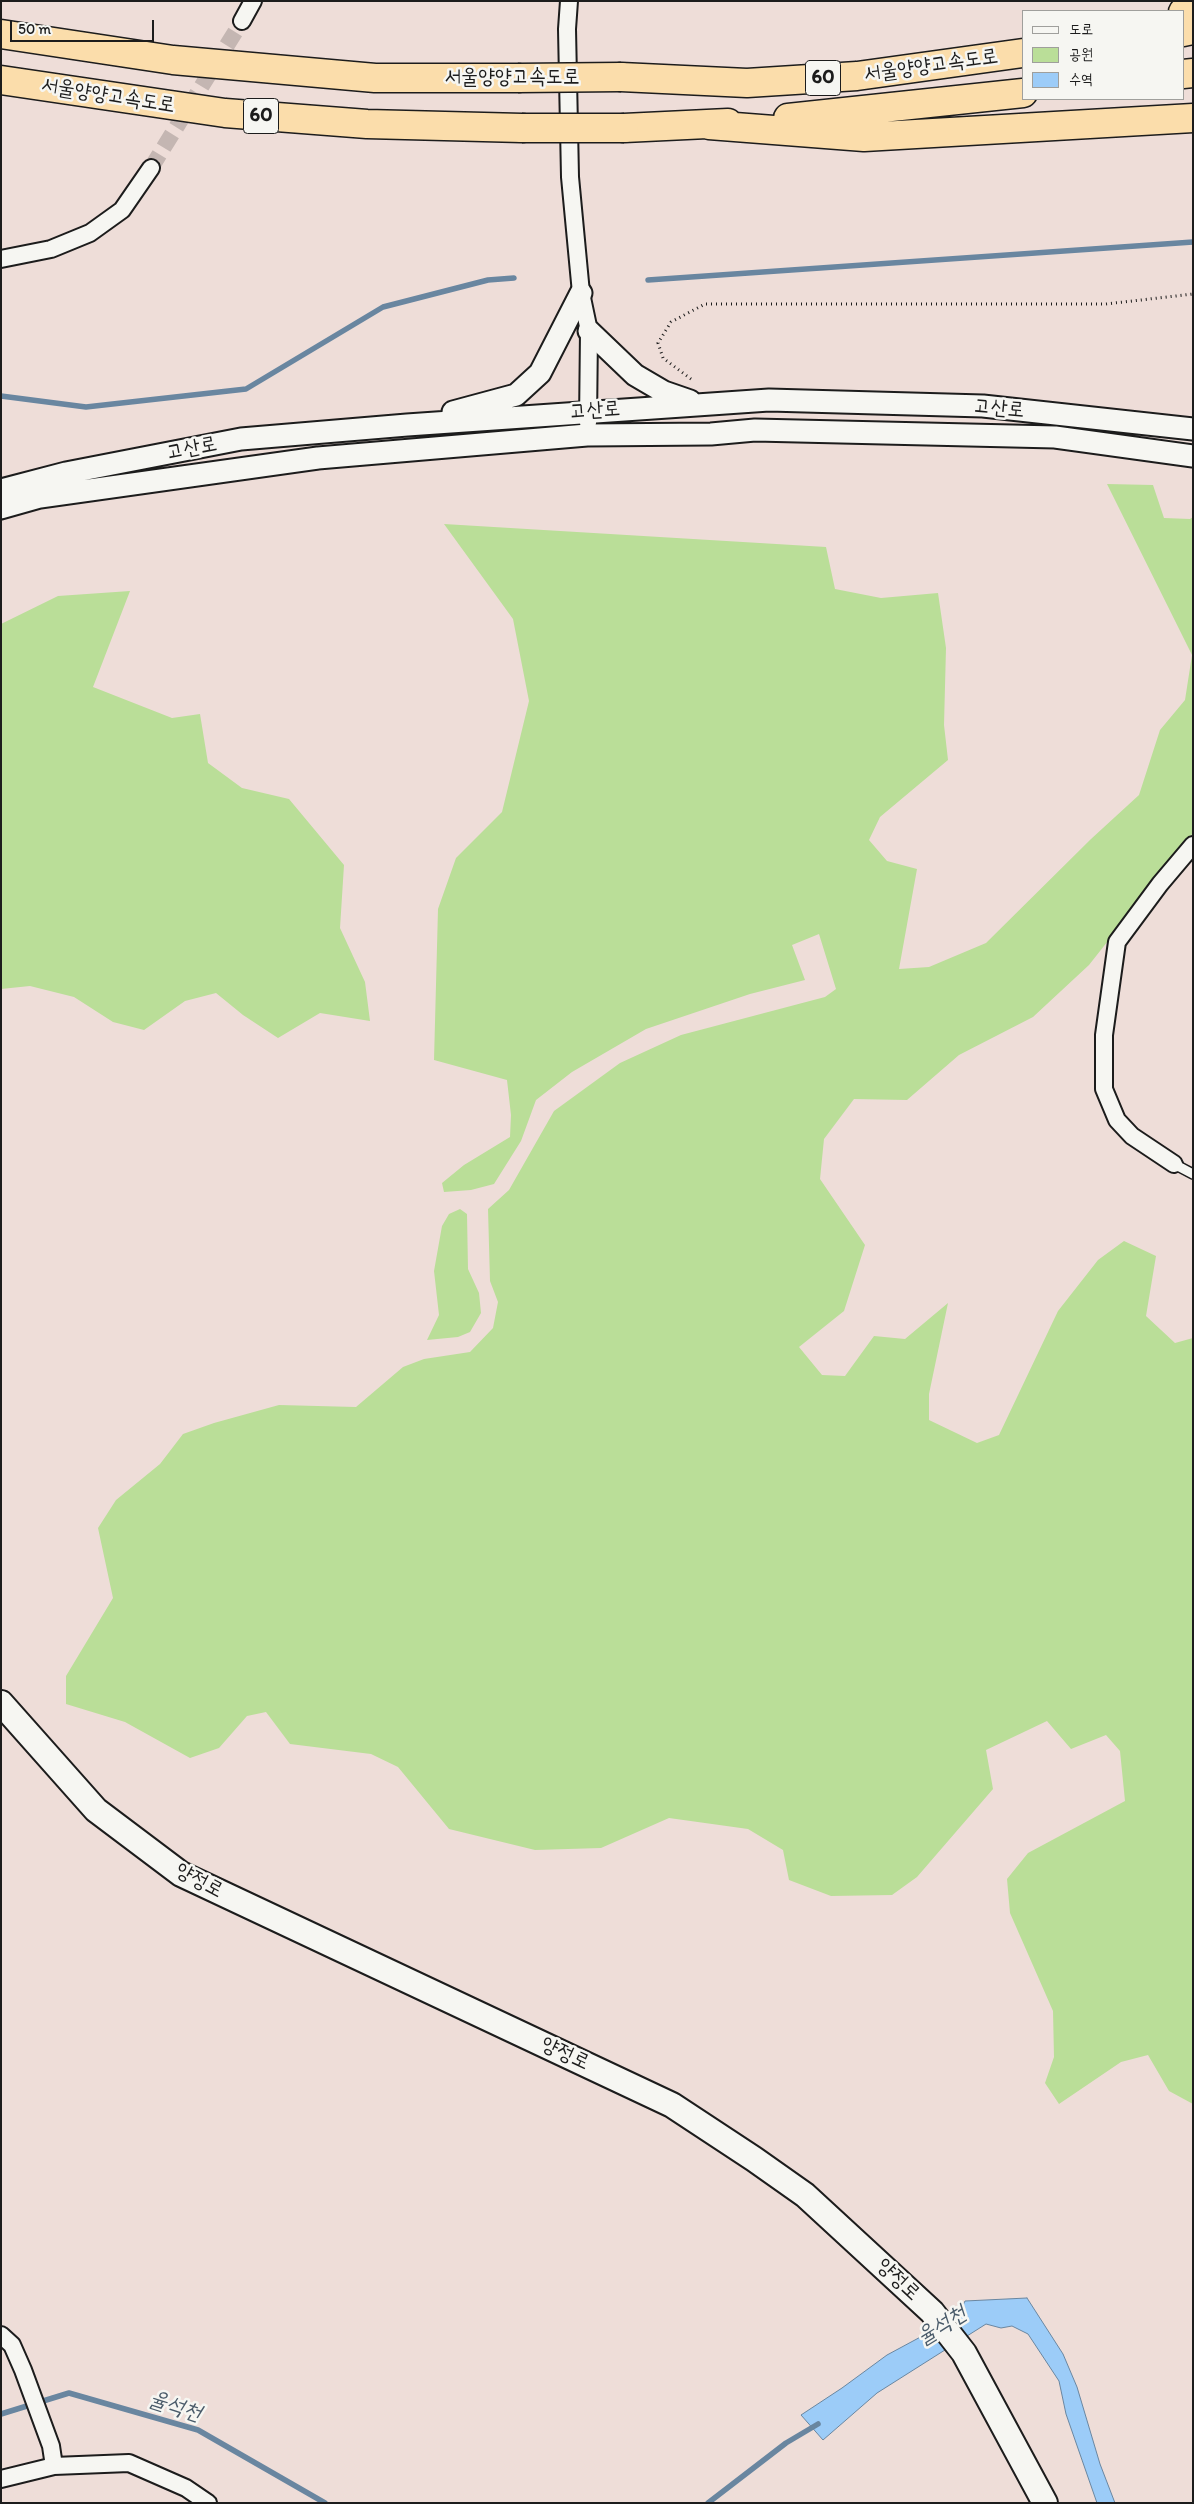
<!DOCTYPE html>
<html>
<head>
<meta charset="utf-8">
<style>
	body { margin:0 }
	#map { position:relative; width:1194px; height:2504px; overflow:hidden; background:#eeddd8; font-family:Itim,"Poor Story",sans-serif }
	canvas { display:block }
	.frame { position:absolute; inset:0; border:2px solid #1c1c1c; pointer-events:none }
	.legend { position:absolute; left:1022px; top:10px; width:162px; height:90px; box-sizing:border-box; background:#f6f6f2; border:1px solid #9f9f9c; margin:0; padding:6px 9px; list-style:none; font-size:15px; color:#1c1c1c }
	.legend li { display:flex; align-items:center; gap:10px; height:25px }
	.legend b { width:25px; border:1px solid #9f9f9c }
	.scale { position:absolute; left:10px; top:20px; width:144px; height:22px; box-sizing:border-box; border:2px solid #1c1c1c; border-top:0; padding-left:6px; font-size:15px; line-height:18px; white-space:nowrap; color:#1c1c1c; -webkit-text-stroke:4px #f6f6f2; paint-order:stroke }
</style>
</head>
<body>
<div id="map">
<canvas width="1194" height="2504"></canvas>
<div class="frame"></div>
<ul class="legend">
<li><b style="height:6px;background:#f6f6f2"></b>도로</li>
<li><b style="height:14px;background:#bade98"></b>공원</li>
<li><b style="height:14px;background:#9cccf8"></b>수역</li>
</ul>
<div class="scale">50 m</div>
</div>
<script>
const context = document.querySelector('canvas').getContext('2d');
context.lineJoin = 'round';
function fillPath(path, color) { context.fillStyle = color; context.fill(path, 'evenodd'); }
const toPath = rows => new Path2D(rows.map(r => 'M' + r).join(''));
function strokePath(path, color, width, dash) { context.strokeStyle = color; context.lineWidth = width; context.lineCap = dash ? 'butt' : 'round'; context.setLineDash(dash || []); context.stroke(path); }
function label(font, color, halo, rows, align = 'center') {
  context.font = font + ' Itim,"Poor Story",sans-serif'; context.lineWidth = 5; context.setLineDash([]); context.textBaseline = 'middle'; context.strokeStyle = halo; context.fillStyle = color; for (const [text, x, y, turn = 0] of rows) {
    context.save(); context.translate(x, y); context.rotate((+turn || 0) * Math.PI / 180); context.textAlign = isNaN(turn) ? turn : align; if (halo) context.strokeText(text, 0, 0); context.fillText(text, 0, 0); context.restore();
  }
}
const green = toPath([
	[1107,484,1153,485,1164,518,1190,519,1193,517,1193,833,1089,965,1033,1017,959,1055,907,1100,854,1099,824,1139,820,1179,865,1245,844,1311,799,1347,822,1375,845,1376,874,1336,905,1339,948,1303,929,1394,929,1420,977,1443,999,1435,1058,1311,1098,1260,1124,1241,1156,1256,1146,1316,1175,1343,1193,1338,1193,2104,1169,2091,1148,2055,1121,2062,1059,2104,1045,2083,1054,2057,1053,2011,1010,1913,1007,1879,1028,1853,1125,1801,1120,1751,1106,1735,1071,1749,1047,1721,986,1750,993,1789,917,1877,892,1895,831,1896,789,1880,783,1850,748,1829,669,1818,601,1848,535,1850,449,1829,398,1767,371,1754,290,1744,266,1712,247,1716,219,1748,190,1758,125,1722,66,1704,66,1676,113,1598,98,1528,116,1500,160,1464,183,1434,214,1423,279,1405,356,1407,403,1367,424,1359,470,1352,493,1328,498,1302,490,1281,488,1209,509,1190,554,1111,620,1063,681,1035,825,997,836,989,819,934,792,945,805,980,750,994,646,1029,572,1072,536,1100,521,1141,494,1184,471,1190,444,1192,442,1183,464,1165,510,1137,511,1115,507,1080,434,1060,438,909,456,858,502,812,529,701,513,619,444,524,826,547,835,589,881,598,938,593,946,648,944,725,948,760,880,817,869,840,887,861,917,869,899,969,929,967,986,943,1091,839,1139,795,1160,730,1185,700,1192,655],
	[130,591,93,687,172,718,200,714,208,763,242,788,289,799,344,865,340,928,365,982,370,1021,320,1013,278,1038,243,1015,216,993,185,1001,144,1030,113,1022,74,997,30,986,1,989,1,624,58,596],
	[460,1209,467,1214,468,1269,479,1293,481,1313,470,1332,458,1337,427,1340,439,1315,434,1271,442,1226,449,1214]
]);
const water = toPath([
	[1027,2298,1063,2354,1077,2387,1100,2464,1115,2503,1097,2503,1066,2414,1059,2381,1028,2334,1012,2326,1001,2328,986,2324,877,2393,823,2440,801,2415,842,2388,887,2355,965,2313,963,2305,965,2301,1027,2298]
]);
const stream = toPath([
	[648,280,1193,242],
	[1,396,86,407,246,389,383,307,488,280,514,278],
	[1,2414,69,2393,198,2430,325,2503],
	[708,2503,786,2443,818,2424]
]);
const minorTunnel = toPath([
	[151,168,242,21]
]);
const path = toPath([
	[691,379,663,358,658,343,671,322,705,304,1106,304,1193,294]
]);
const service = toPath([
	[1174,1164,1193,1174]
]);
const minor = toPath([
	[569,1,567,29,570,177,581,293,589,331,588,423],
	[242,21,253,1],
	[1,259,51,249,90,233,122,210,151,168],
	[1174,1164,1132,1136,1117,1120,1104,1089,1104,1035,1117,942,1160,884,1193,845],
	[1,2335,12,2345,23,2370,51,2446,54,2466],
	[1,2479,54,2466,129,2463,186,2488,208,2503]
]);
const tertiary = toPath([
	[589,331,635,375,664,392,690,401],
	[453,412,516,395,540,373,581,293],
	[1,490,66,473,241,439,407,425,769,400,983,406,1193,429],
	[1,508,40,497,318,458,587,435,711,434,755,430,1055,437,1193,456]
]);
const secondary = toPath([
	[1,1703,96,1810,181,1874,672,2105,754,2159,805,2195,932,2312,964,2353,1045,2503]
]);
const motorway = toPath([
	[1183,12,1193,10],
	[1183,32,1193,30],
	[1,34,173,60,375,78,518,78],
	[1183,74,1193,73],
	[621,77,747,83,857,76,1023,53],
	[1,80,225,113,367,124,522,128],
	[788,118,1023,93],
	[709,125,864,137,1193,118],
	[624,128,728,123]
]);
const motorwayBridge = toPath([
	[518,78,621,77],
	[522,128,624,128]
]);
const shields = [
	[823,78,35],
	[261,116,35]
];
const shieldNames = [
	["60",823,78],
	["60",261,116]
];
const streetNames = [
	["서울양양고속도로",931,66,-8],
	["서울양양고속도로",512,78],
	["서울양양고속도로",108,96,9],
	["고산로",999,409,5],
	["고산로",595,411,-4],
	["고산로",192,449,-11],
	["양정로",199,1881,28],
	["양정로",565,2054,25],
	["양정로",898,2280,43]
];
const waterNames = [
	["율석천",942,2326,-32],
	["율석천",175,2407,18]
];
fillPath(green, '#bade98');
fillPath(water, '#9cccf8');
strokePath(water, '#6986a0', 1);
strokePath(stream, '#6986a0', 5.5);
strokePath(minorTunnel, '#c4b6b2', 16, [16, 8]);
strokePath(service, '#1c1c1c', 12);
strokePath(minor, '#1c1c1c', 20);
strokePath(tertiary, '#1c1c1c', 25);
strokePath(secondary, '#1c1c1c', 28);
strokePath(motorway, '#1c1c1c', 31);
strokePath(path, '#1c1c1c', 3, [1, 4]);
strokePath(service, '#f6f6f2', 9);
strokePath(minor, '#f6f6f2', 16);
strokePath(tertiary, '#f6f6f2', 21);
strokePath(secondary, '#f6f6f2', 24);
strokePath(motorway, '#fbddab', 28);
strokePath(motorwayBridge, '#1c1c1c', 31, []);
strokePath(motorwayBridge, '#fbddab', 28);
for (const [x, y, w] of shields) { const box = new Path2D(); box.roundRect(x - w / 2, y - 17.5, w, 35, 4); context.fillStyle = '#f6f6f2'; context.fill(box); strokePath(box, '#1c1c1c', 1); }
label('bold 20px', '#1c1c1c', null, shieldNames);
label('21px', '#1c1c1c', '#f6f6f2', streetNames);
label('italic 22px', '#495a69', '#f6f6f2', waterNames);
</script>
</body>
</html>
